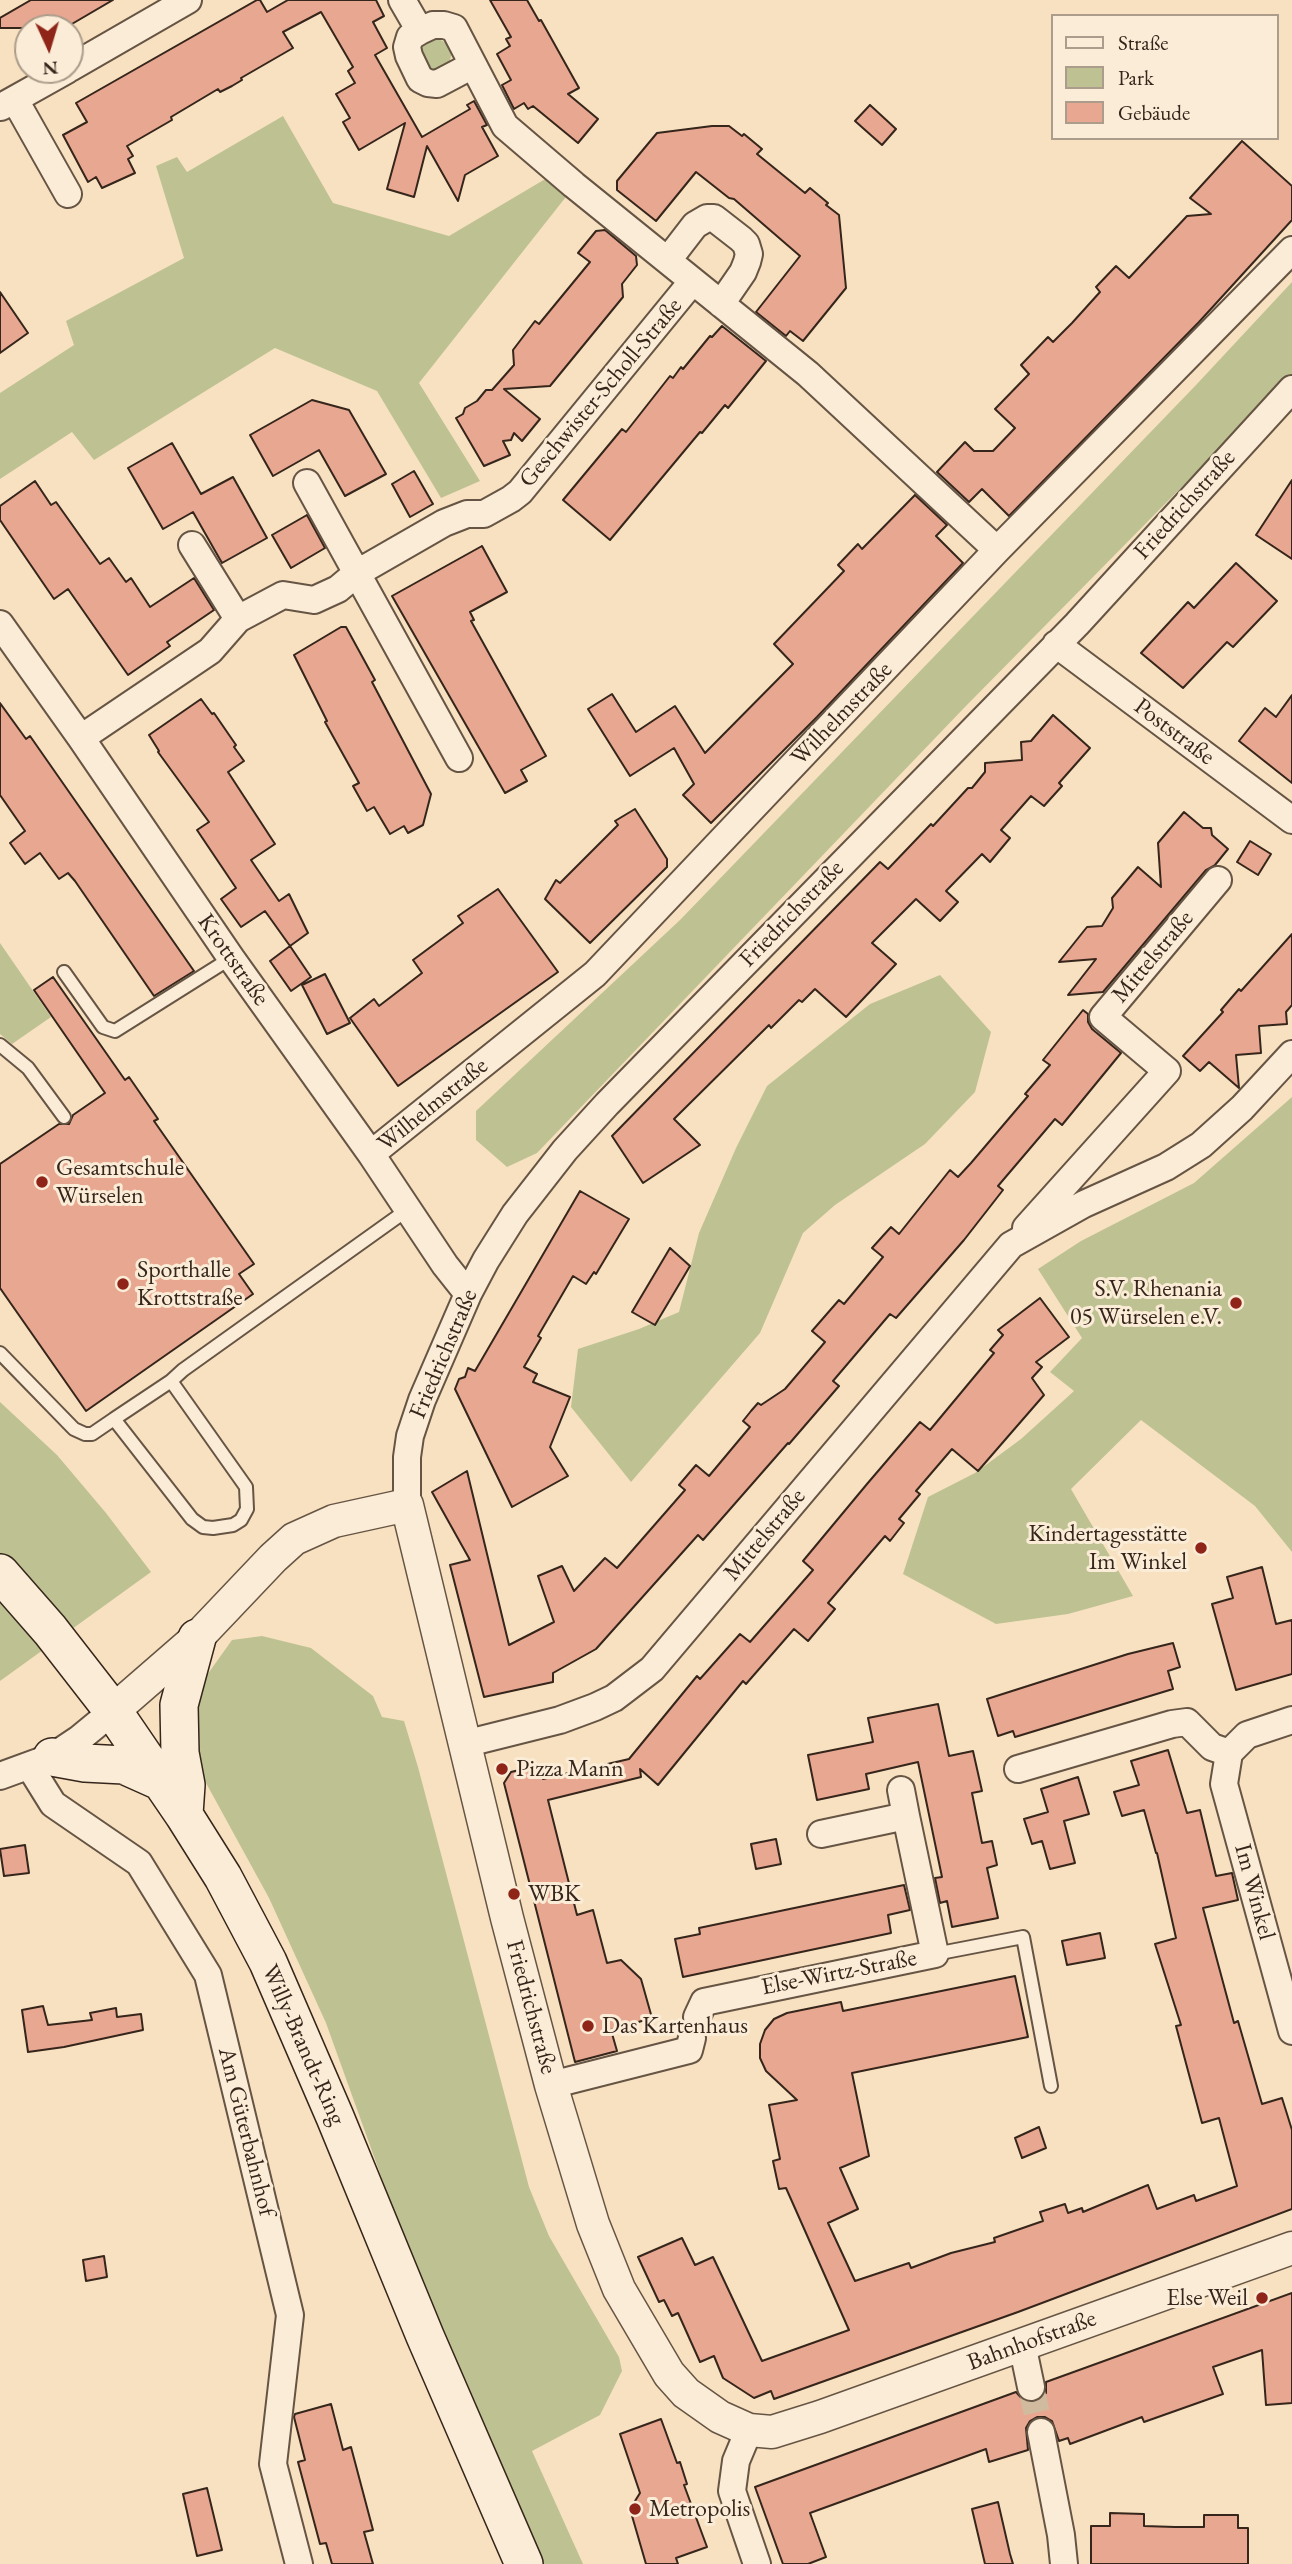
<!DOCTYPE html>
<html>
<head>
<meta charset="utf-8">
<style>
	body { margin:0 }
	#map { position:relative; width:1292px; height:2564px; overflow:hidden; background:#f8e1c0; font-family:"EB Garamond",serif }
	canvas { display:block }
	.legend { position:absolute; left:1051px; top:14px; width:228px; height:126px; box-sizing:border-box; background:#faecd6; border:2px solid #ab9c8b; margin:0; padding:9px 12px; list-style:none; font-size:21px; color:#35251b }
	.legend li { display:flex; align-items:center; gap:14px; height:35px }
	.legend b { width:35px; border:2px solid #ab9c8b }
	.north { position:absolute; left:14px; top:14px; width:70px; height:70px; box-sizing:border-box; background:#faecd6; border:2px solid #ab9c8b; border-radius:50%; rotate:176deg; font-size:19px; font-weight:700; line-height:28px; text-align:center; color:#35251b }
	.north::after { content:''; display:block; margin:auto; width:24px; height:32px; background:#8f2418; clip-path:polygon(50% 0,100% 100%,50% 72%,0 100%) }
</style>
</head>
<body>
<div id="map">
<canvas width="1292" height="2564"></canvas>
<ul class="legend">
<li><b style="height:9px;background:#faecd6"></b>Straße</li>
<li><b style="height:19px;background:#bec292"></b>Park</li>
<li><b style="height:19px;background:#e8a790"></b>Gebäude</li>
</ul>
<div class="north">N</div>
</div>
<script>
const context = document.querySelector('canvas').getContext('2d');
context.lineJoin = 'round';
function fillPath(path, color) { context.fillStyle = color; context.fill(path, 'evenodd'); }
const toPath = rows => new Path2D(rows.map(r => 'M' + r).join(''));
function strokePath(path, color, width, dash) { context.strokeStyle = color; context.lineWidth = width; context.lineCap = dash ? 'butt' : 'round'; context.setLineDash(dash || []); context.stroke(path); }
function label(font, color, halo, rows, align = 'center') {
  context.font = font + ' "EB Garamond",serif'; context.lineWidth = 6; context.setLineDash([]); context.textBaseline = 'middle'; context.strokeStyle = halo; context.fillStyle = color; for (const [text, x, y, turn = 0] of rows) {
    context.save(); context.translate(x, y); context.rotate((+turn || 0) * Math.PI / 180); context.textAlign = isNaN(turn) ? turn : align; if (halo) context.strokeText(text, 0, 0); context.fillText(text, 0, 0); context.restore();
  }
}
const green = toPath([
	'419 55a16 16 0 1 1 32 0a16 16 0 1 1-32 0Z',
	[283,116,333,203,449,236,547,178,569,193,419,383,480,481,441,498,377,391,275,348,94,460,72,432,0,479,0,393,74,345,66,321,184,258,156,166,177,157,187,172],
	[1292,282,1292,375,964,708,537,1153,507,1167,476,1140,476,1111,680,920,1196,385],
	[0,943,51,1017,12,1044,0,1034],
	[940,975,991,1032,975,1092,925,1144,835,1205,803,1233,760,1333,631,1482,571,1407,578,1349,639,1329,679,1312,699,1233,736,1148,767,1086,870,1004],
	[1292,1097,1292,1552,1255,1506,1141,1420,1071,1489,1133,1596,1068,1614,996,1624,903,1574,928,1497,975,1473,1021,1439,1074,1391,1050,1372,1082,1338,1038,1269,1081,1241,1194,1183],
	[0,1402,57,1455,106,1513,151,1572,0,1681],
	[262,1636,311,1648,373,1696,382,1717,404,1721,418,1767,529,2187,549,2236,619,2357,622,2371,600,2415,532,2451,583,2564,542,2564,395,2215,326,2023,269,1898,200,1772,192,1729,202,1682,232,1640]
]);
const building = toPath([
	[31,0,113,0,65,28,0,28,0,18,31,0],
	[257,0,260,0,267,12,288,0,376,0,384,16,373,22,387,48,375,55,422,137,470,109,467,105,474,101,487,125,482,127,498,156,465,175,458,201,427,146,414,197,387,189,405,123,359,150,343,122,350,118,336,94,355,83,348,71,353,67,321,12,283,32,293,48,241,78,242,80,232,86,220,92,218,89,171,117,172,120,127,146,133,156,128,159,135,173,102,188,96,177,88,182,63,135,87,122,76,103,257,0],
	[490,0,527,0,539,21,541,20,579,88,568,94,598,119,578,143,533,106,528,109,524,103,514,109,502,85,511,80,497,54,510,46,506,39,511,37,490,0],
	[870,105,896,129,882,145,855,121,870,105],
	[712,126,729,126,742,136,744,134,762,149,757,154,805,193,810,188,828,203,826,205,839,215,846,288,803,341,790,331,786,336,756,312,800,256,734,199,729,198,696,172,656,221,617,190,617,181,657,133,712,126],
	[1242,141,1292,186,1292,220,1199,322,1009,516,982,489,969,502,937,472,965,442,974,451,993,451,1015,428,995,409,1029,374,1021,365,1048,337,1053,342,1072,323,1100,292,1096,287,1116,266,1129,278,1187,216,1211,214,1190,198,1242,141],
	[605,230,636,256,637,265,622,284,623,297,550,386,504,389,540,419,522,441,514,433,511,440,503,441,510,455,484,466,456,418,463,414,465,408,477,401,486,390,492,390,514,365,513,350,535,321,539,324,590,262,578,253,596,231,605,230],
	[0,292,28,333,0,353,0,292],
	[722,326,766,361,728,408,725,405,702,433,700,432,610,540,563,500,622,429,626,432,670,376,673,378,681,367,683,369,710,336,712,337,722,326],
	[312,400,349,410,386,474,345,496,319,450,273,476,250,435,312,400],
	[172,443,201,494,233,477,267,538,222,563,193,512,163,529,128,468,172,443],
	[414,471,433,504,410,517,392,484,414,471],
	[1292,480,1292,559,1256,535,1292,480],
	[35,481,51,505,56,502,100,564,109,558,126,582,131,578,150,607,194,578,214,610,167,642,170,646,128,675,68,589,54,599,0,520,0,506,35,481],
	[915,495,947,525,936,536,963,563,817,717,711,823,683,795,694,784,674,748,630,776,588,709,612,694,636,732,675,706,705,753,793,664,774,644,844,571,838,565,858,544,862,549,915,495],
	[307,515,325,548,291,568,272,535,307,515],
	[482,546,507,592,470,612,474,620,471,621,546,756,521,770,527,781,505,793,392,596,482,546],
	[1236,563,1277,601,1233,647,1227,642,1183,688,1141,653,1188,602,1194,608,1236,563],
	[341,627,346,627,375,680,372,682,431,794,423,825,408,833,404,826,390,834,374,807,367,811,353,786,359,783,325,722,327,721,294,655,341,627],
	[1292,695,1292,783,1239,741,1265,708,1276,717,1292,695],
	[201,699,212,714,214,713,236,745,234,747,244,761,228,772,275,844,251,860,279,901,289,894,308,933,290,946,265,911,241,927,221,899,236,888,197,830,209,822,158,752,159,751,149,735,201,699],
	[0,703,26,739,30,736,194,971,154,996,75,881,68,873,59,879,40,853,25,864,10,843,25,831,0,795,0,703],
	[1053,715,1090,748,1059,783,1062,786,1044,806,1031,796,1001,830,1010,838,990,862,982,854,946,891,958,902,940,921,916,899,872,943,896,964,846,1017,815,989,802,1002,799,1000,771,1028,769,1025,674,1119,700,1145,643,1183,612,1136,880,862,888,869,931,824,933,826,968,788,972,788,985,772,985,763,1022,760,1021,742,1031,741,1053,715],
	[635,809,667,859,667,867,590,943,545,899,556,880,560,883,618,825,615,821,635,809],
	[1184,812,1203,828,1211,828,1212,835,1228,849,1215,865,1206,870,1103,992,1068,995,1096,959,1059,962,1087,927,1102,926,1113,908,1112,898,1138,867,1161,887,1158,843,1184,812],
	[1250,841,1271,854,1258,875,1237,862,1250,841],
	[498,889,558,972,398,1086,350,1018,374,999,379,1006,422,973,413,960,463,923,458,916,498,889],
	[1292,934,1292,1005,1286,1012,1287,1024,1259,1026,1261,1053,1236,1055,1239,1088,1209,1062,1200,1071,1183,1056,1223,1012,1221,1010,1239,989,1241,991,1292,934],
	[290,946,311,977,291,991,270,961,290,946],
	[325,974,350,1023,327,1034,302,985,325,974],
	[53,977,125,1080,129,1077,158,1119,154,1121,254,1264,239,1274,253,1294,86,1411,0,1288,0,1164,59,1124,69,1124,73,1115,105,1093,34,990,53,977],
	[1083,1010,1088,1014,1088,1022,1092,1029,1121,1053,1062,1125,1055,1119,998,1186,1003,1190,964,1240,896,1318,890,1314,833,1381,839,1386,789,1444,788,1443,703,1540,698,1535,596,1649,553,1673,553,1682,484,1697,450,1565,470,1560,432,1492,467,1471,509,1645,554,1622,538,1576,562,1566,574,1591,605,1558,617,1568,685,1490,679,1485,696,1465,709,1476,750,1427,743,1421,751,1411,758,1403,761,1405,785,1389,825,1342,812,1331,839,1300,844,1304,883,1257,872,1248,891,1227,899,1234,950,1170,958,1177,971,1163,1028,1096,1025,1094,1050,1065,1043,1060,1083,1010],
	[580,1191,629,1219,596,1274,594,1272,586,1284,573,1276,538,1336,541,1338,524,1367,537,1374,533,1382,570,1397,550,1447,568,1476,512,1507,455,1389,459,1379,465,1377,468,1368,475,1371,580,1191],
	[670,1248,690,1266,655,1325,632,1312,670,1248],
	[1040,1298,1069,1337,1036,1362,1042,1367,1032,1378,1044,1395,978,1471,952,1449,916,1491,920,1494,899,1519,904,1523,890,1541,885,1536,828,1603,835,1609,808,1641,794,1629,746,1684,743,1681,658,1785,640,1769,641,1777,548,1800,577,1915,593,1910,607,1963,621,1960,641,1979,652,2018,611,2030,617,2051,575,2062,504,1783,511,1772,540,1765,543,1779,629,1759,697,1676,700,1679,740,1634,750,1642,813,1570,803,1561,867,1484,920,1422,930,1430,994,1353,990,1350,1003,1335,998,1330,1040,1298],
	[1262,1567,1276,1624,1292,1620,1292,1674,1236,1690,1212,1604,1233,1598,1227,1577,1262,1567],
	[1173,1643,1180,1667,1168,1671,1173,1689,1015,1737,1013,1731,998,1736,987,1699,1128,1654,1173,1643],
	[938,1704,949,1756,973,1751,982,1791,972,1793,982,1843,992,1841,997,1865,987,1868,998,1918,952,1927,947,1901,940,1903,935,1878,942,1877,918,1762,866,1774,869,1789,817,1800,808,1755,873,1742,868,1718,938,1704],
	[1168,1750,1187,1813,1200,1810,1216,1876,1232,1873,1238,1900,1203,1908,1234,2023,1238,2021,1262,2104,1282,2098,1292,2130,1292,2209,1018,2312,774,2399,771,2391,754,2398,723,2378,714,2356,700,2362,678,2313,672,2316,664,2300,659,2302,638,2257,682,2238,695,2265,713,2257,762,2361,849,2330,786,2188,779,2189,773,2161,780,2159,769,2105,797,2100,766,2071,760,2058,760,2044,765,2030,774,2019,787,2013,841,2002,843,2011,1015,1976,1028,2037,852,2073,869,2156,840,2168,858,2209,828,2223,855,2281,909,2263,911,2268,951,2253,995,2242,994,2238,1043,2221,1040,2212,1065,2204,1068,2213,1082,2208,1083,2212,1148,2185,1157,2209,1194,2195,1196,2201,1237,2186,1219,2118,1202,2123,1176,2026,1181,2025,1155,1944,1176,1938,1157,1853,1156,1853,1144,1810,1122,1816,1114,1792,1139,1785,1131,1761,1168,1750],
	[1078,1777,1089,1814,1064,1821,1075,1863,1050,1869,1042,1841,1032,1844,1024,1819,1048,1812,1041,1789,1078,1777],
	[776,1839,781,1864,756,1869,751,1844,776,1839],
	[25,1845,29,1873,4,1876,0,1849,25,1845],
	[904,1885,910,1910,888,1915,891,1933,683,1977,675,1939,700,1934,699,1928,904,1885],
	[1100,1933,1105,1958,1067,1965,1062,1941,1100,1933],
	[43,2006,48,2025,92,2020,90,2013,116,2008,117,2017,141,2014,143,2030,64,2047,28,2052,22,2010,43,2006],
	[1039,2127,1046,2148,1022,2158,1015,2138,1039,2127],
	[104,2256,107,2277,86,2281,83,2260,104,2256],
	[1292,2293,1292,2403,1266,2405,1262,2350,1213,2367,1223,2394,1144,2422,1142,2417,1070,2444,1068,2438,1059,2441,1052,2421,1045,2417,1037,2417,1030,2421,1026,2428,1028,2450,989,2462,986,2449,810,2513,826,2557,808,2564,783,2564,755,2487,1016,2392,1025,2402,1035,2402,1046,2393,1046,2382,1292,2293],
	[331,2404,343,2450,351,2447,373,2530,364,2532,373,2564,332,2564,326,2543,320,2544,298,2462,305,2460,294,2417,295,2414,331,2404],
	[661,2419,677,2463,680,2462,687,2484,684,2485,707,2547,676,2558,678,2564,646,2564,630,2509,640,2493,620,2434,661,2419],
	[207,2488,222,2550,197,2556,183,2494,207,2488],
	[998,2502,1010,2554,1013,2564,985,2564,972,2509,998,2502],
	[1110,2513,1144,2514,1144,2526,1175,2527,1204,2527,1204,2515,1238,2515,1238,2528,1248,2528,1248,2564,1091,2564,1091,2526,1110,2526,1110,2513]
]);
const minorTunnel = toPath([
	[1031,2387,1041,2432]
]);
const service = toPath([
	[64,972,103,1027,115,1031,231,958],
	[0,1045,28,1068,64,1117],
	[0,1353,74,1429,85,1434,92,1434,114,1419],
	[171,1381,246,1487,247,1509,241,1520,233,1525,213,1528,203,1527,192,1519,114,1419,171,1381,183,1370,407,1210],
	[935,1954,1023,1937,1051,2086]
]);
const minor = toPath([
	[402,0,420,31,433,25,444,25,454,28,505,126,574,185,808,374,997,550],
	[420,31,410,37,407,47,409,56,420,79,428,83,437,84,473,65],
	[70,68,188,0],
	[15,100,68,194],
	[1,107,67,70],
	[668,260,695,225,707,218,714,218,741,239,746,244,749,254,747,262,743,272,721,304],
	[307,483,459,758],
	[192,545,238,619],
	[0,624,81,738,231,958,371,1154,445,1265,468,1294],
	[1056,644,1292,820],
	[81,738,210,651,238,619,283,595,314,600,338,589,357,573,444,523,467,514,484,514,511,499,520,492,692,282],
	[371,1154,595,974,997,550,1292,250],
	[1026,1228,1167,1071,1103,1017,1218,880],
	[407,1505,407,1457,410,1436,422,1400,468,1294,486,1260,515,1214,565,1150,607,1104,1077,624,1292,389],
	[1292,1720,1247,1735,1229,1753,1224,1784,1292,2031],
	[464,1744,560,1720,595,1707,614,1698,652,1669,1011,1245,1084,1204,1166,1167,1201,1145,1242,1108,1292,1054],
	[30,1767,53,1804,139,1863,208,1975,290,2315,273,2464,299,2564],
	[1018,1769,1172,1724,1187,1722,1212,1747,1229,1753],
	[0,1776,52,1757,79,1739,113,1711],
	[901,1790,906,1816],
	[697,2017,704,2002,935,1954,906,1816,821,1834],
	[551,2085,689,2050,692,2038],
	[1022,2344,1031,2387],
	[749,2430,736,2461,732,2491,757,2564],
	[1041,2432,1061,2535,1064,2564]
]);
const tertiary = toPath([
	[113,1711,197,1638,273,1558,294,1539,334,1521,407,1505,507,1918,551,2085,593,2224,619,2289,669,2374,686,2393,720,2417,749,2430,772,2432,820,2417,1292,2248]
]);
const secondary = toPath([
	[0,1573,50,1630,113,1711,184,1815,223,1877,268,1962,335,2117,425,2336,524,2564],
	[52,1757,85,1763,124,1765,162,1782],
	[184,1814,186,1785,180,1753,179,1705,197,1638]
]);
const markers = [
	[42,1182,7,"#8f2418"],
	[123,1284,7,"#8f2418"],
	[1236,1303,7,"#8f2418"],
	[1201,1548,7,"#8f2418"],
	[502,1769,7,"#8f2418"],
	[514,1894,7,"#8f2418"],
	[588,2026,7,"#8f2418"],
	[1262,2298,7,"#8f2418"],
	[635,2509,7,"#8f2418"]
];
const streetNames = [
	["Geschwister-Scholl-Straße",601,393,-50],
	["Friedrichstraße",1185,505,-48],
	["Wilhelmstraße",842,714,-46],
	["Poststraße",1174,732,37],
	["Friedrichstraße",792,914,-46],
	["Mittelstraße",1153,957,-50],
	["Krottstraße",233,960,55],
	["Wilhelmstraße",433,1105,-39],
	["Friedrichstraße",444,1354,-67],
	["Mittelstraße",765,1535,-50],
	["Im Winkel",1254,1892,75],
	["Else-Wirtz-Straße",839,1973,-11],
	["Friedrichstraße",531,2007,75],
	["Willy-Brandt-Ring",303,2045,66],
	["Am Güterbahnhof",246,2132,76],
	["Bahnhofstraße",1032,2341,-20]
];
const poiNames = [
	["Gesamtschule",56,1168],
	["Würselen",56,1196],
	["Sporthalle",137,1270],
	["Krottstraße",137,1298],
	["S.V. Rhenania",1222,1289,"right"],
	["05 Würselen e.V.",1222,1317,"right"],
	["Kindertagesstätte",1187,1534,"right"],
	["Im Winkel",1187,1562,"right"],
	["Pizza Mann",516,1769],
	["WBK",528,1894],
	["Das Kartenhaus",602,2026],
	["Else Weil",1248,2298,"right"],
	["Metropolis",649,2509]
];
fillPath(green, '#bec292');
fillPath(building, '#e8a790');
strokePath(building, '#35251b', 2);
strokePath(minorTunnel, '#d1bb9f', 26, [26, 13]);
strokePath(service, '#665444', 16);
strokePath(minor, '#665444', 30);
strokePath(tertiary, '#665444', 35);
strokePath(secondary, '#35251b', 40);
strokePath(service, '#faecd6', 12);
strokePath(minor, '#faecd6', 26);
strokePath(tertiary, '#faecd6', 32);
strokePath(secondary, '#faecd6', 37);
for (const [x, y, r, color] of markers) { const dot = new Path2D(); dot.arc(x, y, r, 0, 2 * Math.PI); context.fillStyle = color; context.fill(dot); strokePath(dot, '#faecd6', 2.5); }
label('24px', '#35251b', '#faecd6', streetNames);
label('24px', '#35251b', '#faecd6', poiNames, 'left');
</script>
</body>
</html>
